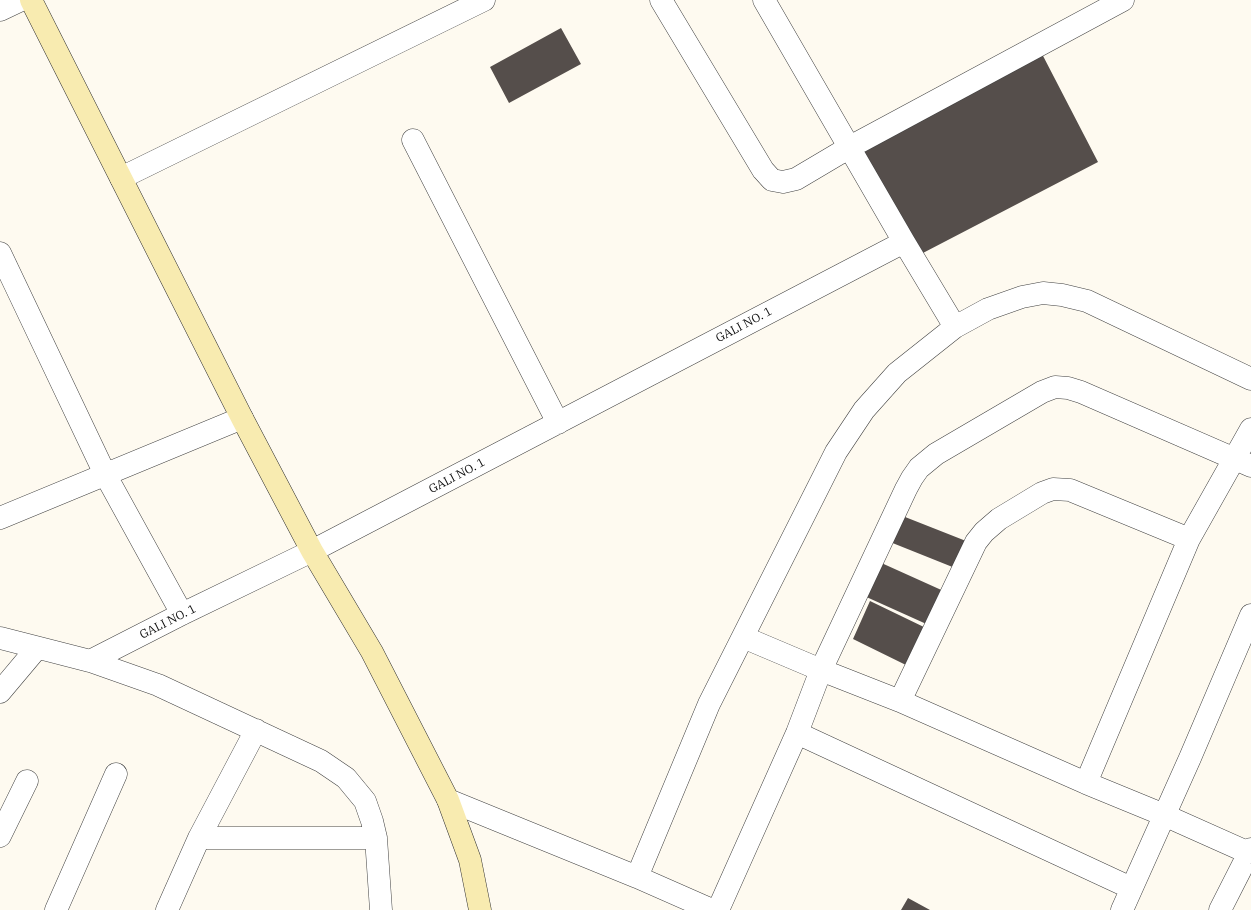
<!DOCTYPE html>
<html>
<head>
<meta charset="utf-8">
<style>
	body { margin:0 }
	canvas { display:block; background:#fefaf0 }
</style>
</head>
<body>
<canvas width="1251" height="910"></canvas>
<script>
const context = document.querySelector('canvas').getContext('2d');
context.lineJoin = 'round';
function fillPath(path, color) { context.fillStyle = color; context.fill(path, 'evenodd'); }
const toPath = rows => new Path2D(rows.map(r => 'M' + r).join(''));
function strokePath(path, color, width, dash) { context.strokeStyle = color; context.lineWidth = width; context.lineCap = dash ? 'butt' : 'round'; context.setLineDash(dash || []); context.stroke(path); }
function label(font, color, halo, rows, align = 'center') {
  context.font = font + ' "IBM Plex Serif",serif'; context.lineWidth = 4; context.setLineDash([]); context.textBaseline = 'middle'; context.strokeStyle = halo; context.fillStyle = color; for (const [text, x, y, turn = 0] of rows) {
    context.save(); context.translate(x, y); context.rotate((+turn || 0) * Math.PI / 180); context.textAlign = isNaN(turn) ? turn : align; if (halo) context.strokeText(text, 0, 0); context.fillText(text, 0, 0); context.restore();
  }
}
const building = toPath([
	[561,28,581,64,509,103,490,67],
	[1041,52,1098,162,921,254,861,150],
	[900,515,966,541,955,568,890,542],
	[877,561,948,593,933,627,862,595],
	[870,601,928,629,910,667,853,639],
	[908,898,930,910,901,910]
]);
const street = toPath([
	[661,0,763,170,772,180,783,182,796,179,850,147,1123,0],
	[764,0,904,242,955,327],
	[0,10,21,0],
	[413,140,558,423],
	[121,178,484,0],
	[0,253,105,474,182,614],
	[0,518,242,418],
	[0,638,90,661,182,614,312,551,904,242],
	[90,661,158,685,321,761,346,778,365,801,372,821,376,838,381,910],
	[0,692,37,648],
	[900,701,976,542,984,532,999,519,1042,493,1053,489,1070,490,1189,539],
	[797,733,1131,888],
	[1086,783,1189,539,1251,429],
	[448,800,637,877,709,704,836,452,864,410,897,373,955,327,988,309,1022,297,1043,293,1062,295,1087,301,1251,379],
	[0,836,27,781],
	[199,838,376,838],
	[1249,853,1164,815,1086,783,900,701,821,670,906,489,912,478,919,468,936,454,1042,392,1055,387,1068,388,1081,392,1251,466],
	[637,877,712,910],
	[56,910,116,774],
	[167,910,199,838,256,730],
	[718,910,797,733,821,670,743,637],
	[1122,910,1190,758,1251,615],
	[1220,910,1251,849]
]);
const secondary = toPath([
	[31,0,242,418,312,551,372,652,448,800,470,860,480,910]
]);
const streetNames = [
	["GALI NO. 1",744,325,-28],
	["GALI NO. 1",457,476,-28],
	["GALI NO. 1",168,622,-27]
];
fillPath(building, '#554e4b');
strokePath(street, '#414141', 23);
strokePath(secondary, '#303030', 23);
strokePath(street, '#fff', 22);
strokePath(secondary, '#f8ebb0', 22);
label('12px', '#0e0e0e', '#fff', streetNames);
</script>
</body>
</html>
